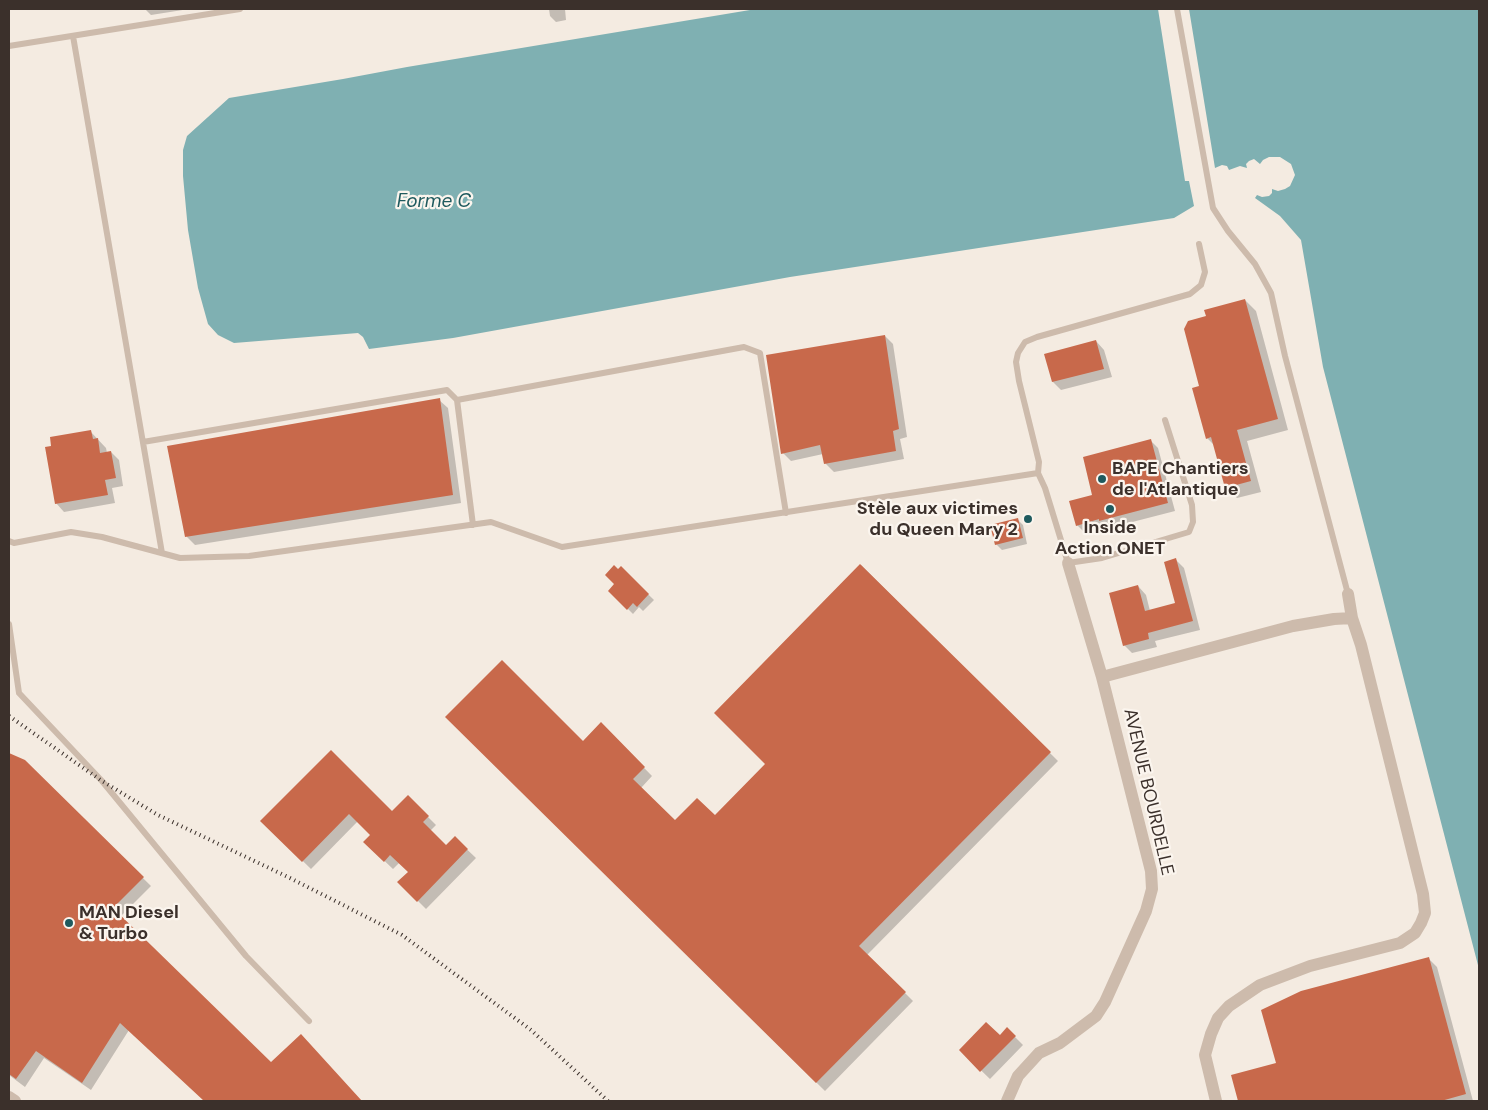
<!DOCTYPE html>
<html>
<head>
<meta charset="utf-8">
<style>
	body { margin:0 }
	#map { position:relative; width:1488px; height:1110px; overflow:hidden; background:#f4ebe1; font-family:"DM Sans",sans-serif }
	canvas { display:block }
	.frame { position:absolute; inset:0; border:10px solid #3b302b; pointer-events:none }
</style>
</head>
<body>
<div id="map">
<canvas width="1488" height="1110"></canvas>
<div class="frame"></div>
</div>
<script>
const context = document.querySelector('canvas').getContext('2d');
context.lineJoin = 'round';
function fillPath(path, color) { context.fillStyle = color; context.fill(path, 'evenodd'); }
const toPath = rows => new Path2D(rows.map(r => 'M' + r).join(''));
function strokePath(path, color, width, dash) { context.strokeStyle = color; context.lineWidth = width; context.lineCap = dash ? 'butt' : 'round'; context.setLineDash(dash || []); context.stroke(path); }
function label(font, color, halo, rows, align = 'center') {
  context.font = font + ' "DM Sans",sans-serif'; context.lineWidth = 4.5; context.setLineDash([]); context.textBaseline = 'middle'; context.strokeStyle = halo; context.fillStyle = color; for (const [text, x, y, turn = 0] of rows) {
    context.save(); context.translate(x, y); context.rotate((+turn || 0) * Math.PI / 180); context.textAlign = isNaN(turn) ? turn : align; if (halo) context.strokeText(text, 0, 0); context.fillText(text, 0, 0); context.restore();
  }
}
const water = toPath([
	[756,9,1158,9,1185,181,1189,181,1194,206,1174,218,790,277,453,338,369,349,363,337,358,333,234,343,218,335,208,324,198,288,188,230,183,176,183,150,187,136,229,98,343,79,407,67],
	[1189,9,1479,9,1479,969,1323,367,1301,240,1280,216,1255,198,1257,195,1262,197,1269,196,1272,193,1272,189,1278,191,1285,189,1290,186,1295,175,1291,164,1280,157,1269,157,1263,160,1260,164,1254,159,1249,161,1246,164,1247,168,1240,166,1229,170,1227,166,1222,165,1215,168]
]);
const shadow = toPath([
	[145,9,189,9,151,15],
	[549,9,565,9,566,20,556,22,550,16],
	[1245,300,1256,311,1288,430,1247,441,1261,492,1237,498,1226,487,1215,446,1207,438,1200,387,1207,317],
	[885,336,893,344,907,437,900,439,904,459,834,472,825,463,823,454,791,461,783,453],
	[1096,341,1104,350,1112,377,1061,390,1053,382,1046,355],
	[439,400,448,408,461,503,195,545,187,537,168,447],
	[90,431,106,448,107,453,111,452,119,460,123,486,112,488,115,503,64,512,56,503],
	[1150,440,1158,448,1175,511,1109,528,1107,527,1085,533,1077,525,1094,496],
	[1018,520,1023,525,1027,544,1002,550,996,544],
	[1176,560,1184,568,1200,630,1155,641,1157,647,1132,653,1124,645,1138,586,1146,595,1150,611,1176,604],
	[861,565,1058,761,867,955,913,1001,825,1091,447,717,583,743,601,724,652,776,641,788,675,822,715,817,767,764],
	[621,568,654,600,643,611,639,607,633,614,610,591,616,584,618,571],
	[331,752,392,813,408,797,436,825,430,831,446,847,455,838,476,858,426,909,399,882,409,872,400,862,393,869,373,850,372,835,358,821,311,869,262,821],
	[9,755,24,761,151,886,120,917,271,1064,309,1044,361,1101,206,1101,129,1030,91,1090,44,1058,25,1087,9,1075,9,958,29,973,37,964,9,937],
	[1428,958,1437,967,1473,1101,1239,1101,1233,1076,1277,1064],
	[1007,1029,1023,1045,990,1079,960,1050,1000,1037]
]);
const building = toPath([
	[1245,299,1278,419,1237,430,1251,481,1225,488,1211,437,1206,439,1192,388,1199,386,1184,329,1188,321,1206,316,1204,310],
	[885,335,899,429,893,431,896,451,824,464,820,445,781,454,766,355],
	[1096,340,1104,369,1052,382,1044,354],
	[440,398,453,495,185,537,167,446],
	[91,430,93,439,98,438,100,453,111,451,116,478,105,480,108,495,55,504,45,447,51,446,50,437],
	[1151,439,1168,503,1099,521,1099,519,1076,526,1069,501,1092,495,1083,457],
	[1018,518,1023,538,995,545,990,525],
	[1176,558,1193,621,1148,633,1149,639,1123,646,1109,593,1138,585,1145,611,1175,603,1164,562],
	[860,564,1051,752,859,946,906,992,816,1083,445,717,502,660,583,741,601,722,645,767,633,779,675,820,697,798,715,815,765,764,714,713],
	[614,565,618,569,621,566,649,594,637,607,633,603,627,610,608,591,614,584,605,575],
	[331,750,392,811,408,795,429,816,423,822,446,845,455,836,468,849,417,902,397,882,408,872,390,855,384,862,363,842,370,835,349,814,302,862,260,821],
	[9,753,25,760,144,877,113,908,271,1062,301,1034,362,1101,204,1101,120,1023,82,1083,36,1051,16,1079,9,1074],
	[1429,957,1466,1094,1441,1101,1238,1101,1231,1075,1276,1063,1261,1010,1301,991],
	[986,1022,1000,1035,1007,1027,1016,1036,980,1072,959,1050]
]);
const service = toPath([
	[1177,9,1213,208,1228,231,1255,264,1271,293,1285,356,1348,594],
	[73,36,162,553],
	[9,46,240,9],
	[457,400,744,347,760,353,786,513],
	[143,442,447,390,457,400,473,525],
	[1038,473,1039,462,1019,381,1016,362,1018,353,1025,342,1037,337,1190,294,1201,285,1205,272,1199,244],
	[9,541,14,543,71,532,102,537,180,558,249,556,491,522,562,547,1038,473,1045,488,1068,563,1102,558,1189,532,1193,522,1192,505,1165,420],
	[9,624,19,693,102,781,246,956,309,1021]
]);
const minor = toPath([
	[1102,677,1293,626,1334,619,1352,618],
	[1007,1101,1018,1076,1039,1053,1060,1043,1096,1016,1105,1002,1146,911,1152,889,1151,871,1102,677,1068,563],
	[1216,1101,1205,1055,1211,1034,1218,1018,1229,1006,1260,985,1310,966,1400,943,1415,933,1421,923,1425,913,1423,894,1361,645,1352,618,1348,594]
]);
const tertiary = toPath([
	[9,1097,15,1101]
]);
const rail = toPath([
	[9,716,102,781,158,815,290,878,402,935,531,1030,608,1101]
]);
const markers = [
	[1102,479,5,"#1f5a5e"],
	[1110,509,5,"#1f5a5e"],
	[1028,519,5,"#1f5a5e"],
	[69,923,5,"#1f5a5e"]
];
const poiNames = [
	["BAPE Chantiers",1112,469],
	["de l'Atlantique",1112,490],
	["Stèle aux victimes",1018,509,"right"],
	["du Queen Mary 2",1018,530,"right"],
	["Inside",1110,528,"center"],
	["Action ONET",1110,549,"center"],
	["MAN Diesel",79,913],
	["& Turbo",79,934]
];
const streetNames = [
	["AVENUE BOURDELLE",1148,792,77]
];
const waterNames = [
	["Forme C",434,202]
];
fillPath(water, '#7fb0b2');
fillPath(shadow, '#0003');
fillPath(building, '#c8694b');
strokePath(service, '#cdbbac', 6);
strokePath(minor, '#cdbbac', 12);
strokePath(tertiary, '#cdbbac', 12);
strokePath(rail, '#3b302b', 4, [1, 4]);
for (const [x, y, r, color] of markers) { const dot = new Path2D(); dot.arc(x, y, r, 0, 2 * Math.PI); context.fillStyle = color; context.fill(dot); strokePath(dot, '#fbf5ee', 2); }
label('bold 18px', '#3b302b', '#fbf5ee', poiNames, 'left');
label('18px', '#3b302b', '#fbf5ee', streetNames);
label('italic 19px', '#1f5a5e', '#fbf5ee', waterNames);
</script>
</body>
</html>
